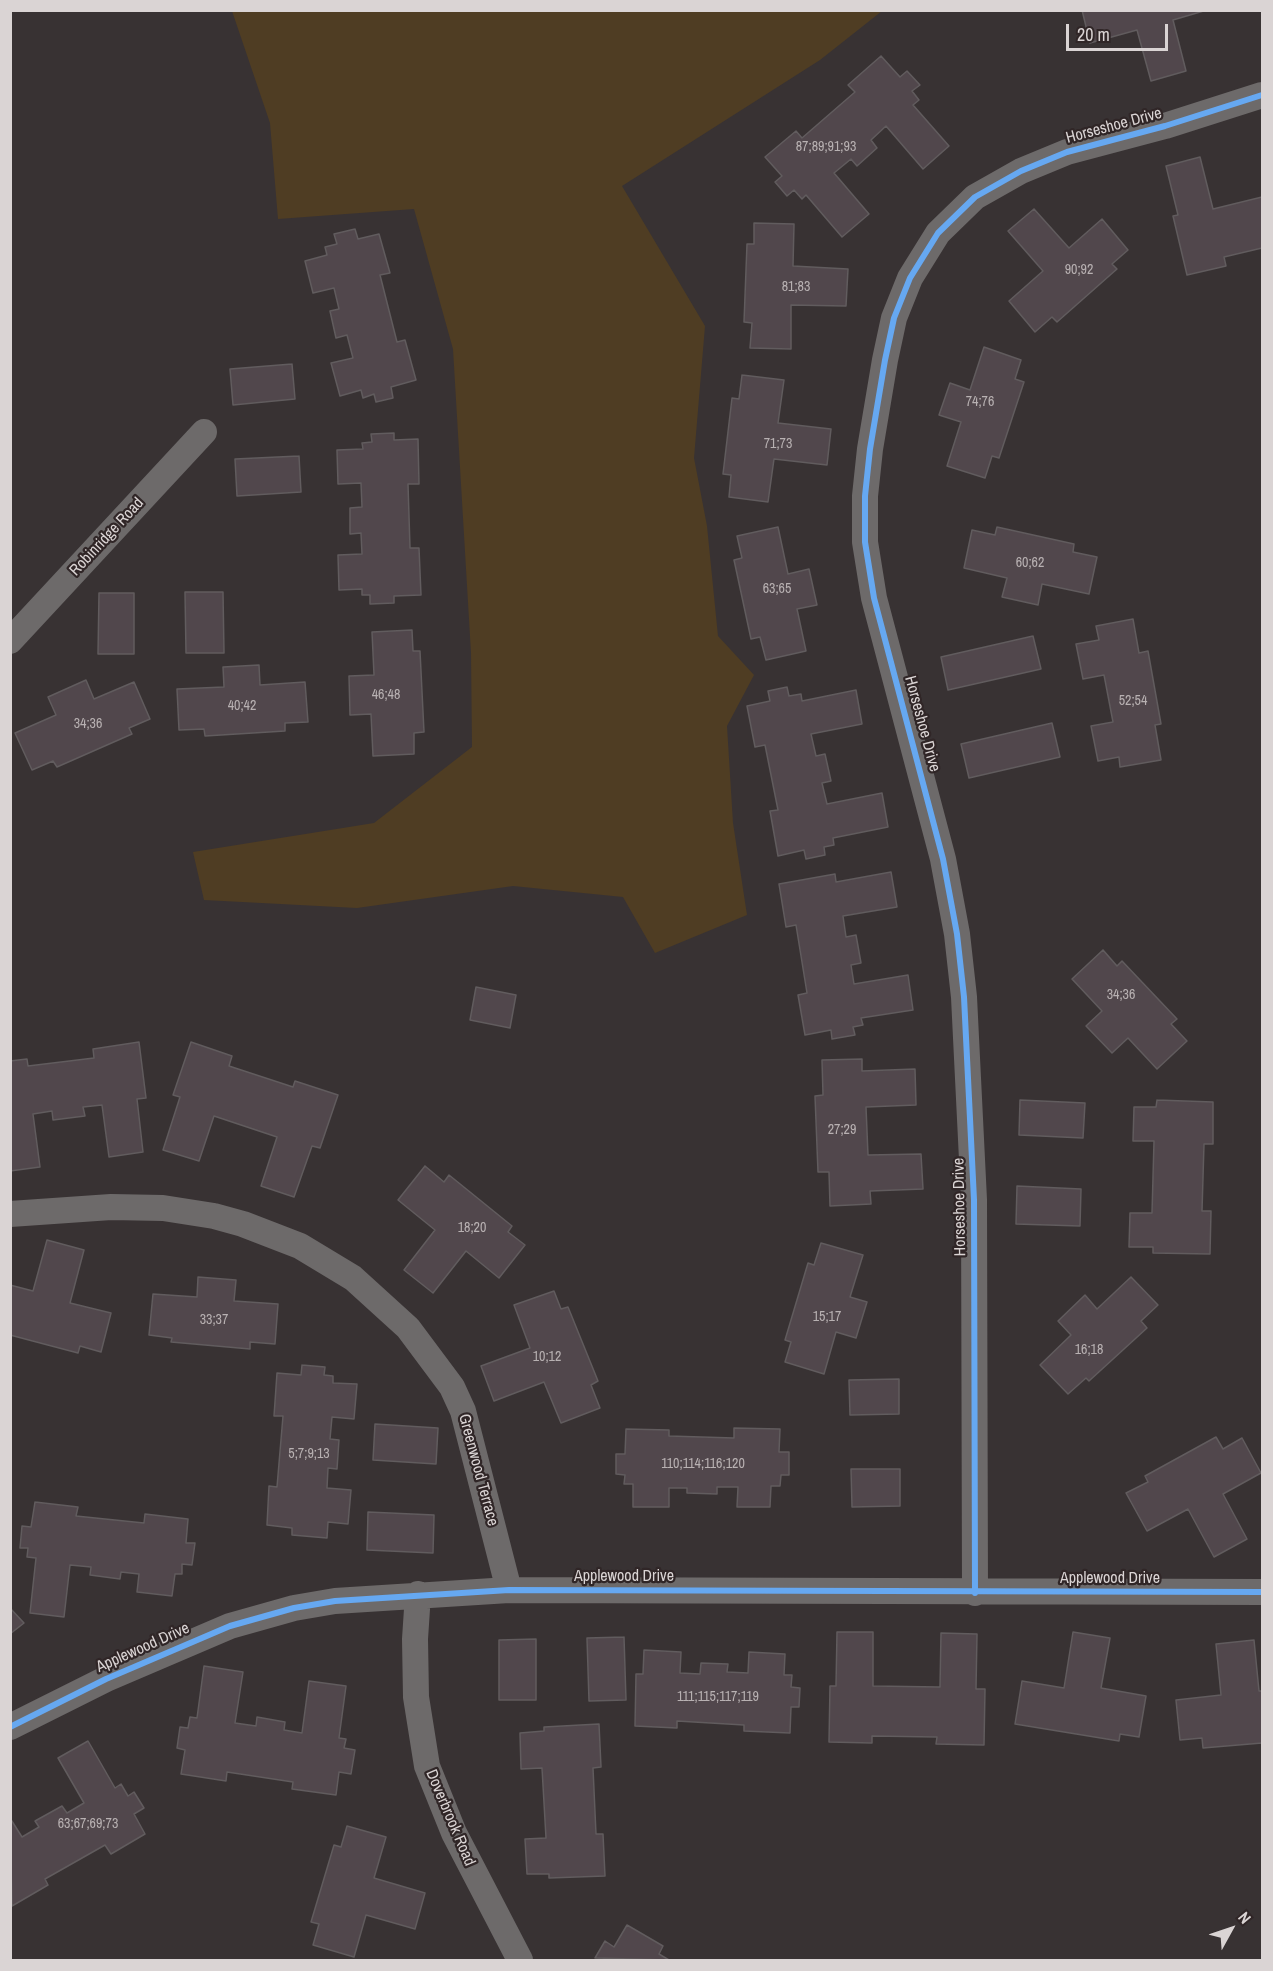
<!DOCTYPE html>
<html>
<head>
<meta charset="utf-8">
<style>
	body { margin:0 }
	#map { position:relative; width:1273px; height:1971px; overflow:hidden; background:#383233; font-family:"Archivo Narrow",sans-serif }
	canvas { display:block }
	.frame { position:absolute; inset:0; border:12px solid #dad4d4; pointer-events:none }
	.north { position:absolute; left:1201px; top:1899px; width:60px; height:60px; -webkit-text-stroke:4px #302627; paint-order:stroke; rotate:50deg; font-size:16px; font-weight:700; line-height:24px; text-align:center; color:#dad4d4 }
	.north::after { content:''; display:block; margin:auto; width:21px; height:27px; background:#dad4d4; clip-path:polygon(50% 0,100% 100%,50% 72%,0 100%) }
	.scale { position:absolute; left:1066px; top:24px; width:102px; height:27px; box-sizing:border-box; border:3px solid #dad4d4; border-top:0; padding-left:8px; font-size:18px; line-height:21px; white-space:nowrap; color:#dad4d4; -webkit-text-stroke:4px #302627; paint-order:stroke }
</style>
</head>
<body>
<div id="map">
<canvas width="1273" height="1971"></canvas>
<div class="frame"></div>
<div class="north">N</div>
<div class="scale">20 m</div>
</div>
<script>
const context = document.querySelector('canvas').getContext('2d');
context.lineJoin = 'round';
function fillPath(path, color) { context.fillStyle = color; context.fill(path, 'evenodd'); }
const toPath = rows => new Path2D(rows.map(r => 'M' + r).join(''));
function strokePath(path, color, width, dash) { context.strokeStyle = color; context.lineWidth = width; context.lineCap = dash ? 'butt' : 'round'; context.setLineDash(dash || []); context.stroke(path); }
function label(font, color, halo, rows, align = 'center') {
  context.font = font + ' "Archivo Narrow",sans-serif'; context.lineWidth = 4.5; context.setLineDash([]); context.textBaseline = 'middle'; context.strokeStyle = halo; context.fillStyle = color; for (const [text, x, y, turn = 0] of rows) {
    context.save(); context.translate(x, y); context.rotate((+turn || 0) * Math.PI / 180); context.textAlign = isNaN(turn) ? turn : align; if (halo) context.strokeText(text, 0, 0); context.fillText(text, 0, 0); context.restore();
  }
}
const green = toPath([
	[232,11,882,11,820,60,622,186,705,326,694,458,707,526,718,636,754,675,727,726,733,823,747,915,655,953,623,897,513,886,357,908,204,900,193,852,374,823,472,747,471,653,453,349,414,209,278,219,270,123]
]);
const building = toPath([
	[1082,10,1207,10,1173,20,1186,71,1151,81,1137,30,1090,43,1082,10],
	[881,56,900,77,907,71,920,85,912,91,919,100,913,105,949,146,923,169,886,126,871,140,877,148,857,166,851,159,834,173,869,214,842,237,806,195,802,199,794,190,787,196,775,182,782,176,765,157,796,131,802,138,855,92,848,85,881,56],
	[1200,157,1213,209,1262,197,1262,248,1224,257,1226,266,1187,275,1173,216,1178,215,1166,166,1200,157],
	[1034,209,1069,248,1102,219,1128,250,1112,264,1117,269,1057,322,1052,317,1035,332,1009,301,1043,271,1008,231,1034,209],
	[754,223,794,224,793,266,848,269,846,306,791,305,791,349,750,348,752,323,744,322,747,244,754,244,754,223],
	[355,229,358,239,379,234,390,273,380,275,397,342,405,340,416,380,391,387,393,398,376,402,374,394,363,398,361,390,340,396,331,363,353,358,347,335,336,338,330,311,339,309,334,288,313,293,305,261,327,255,325,247,337,244,334,234,355,229],
	[984,347,1021,360,1015,379,1024,382,999,458,992,456,985,478,947,466,961,422,939,415,950,383,970,390,984,347],
	[292,364,295,399,233,405,230,369,292,364],
	[742,375,784,380,778,423,831,429,827,465,774,459,768,502,729,497,731,475,723,474,732,398,739,399,742,375],
	[394,433,394,440,418,439,419,484,408,484,410,548,419,548,421,595,394,596,394,603,370,604,370,595,362,595,362,589,339,590,338,555,362,554,361,533,350,534,350,508,362,507,361,483,338,484,337,450,363,449,362,443,372,442,371,434,394,433],
	[299,456,301,492,237,496,235,459,299,456],
	[778,527,788,574,809,569,817,605,797,609,806,651,766,660,760,637,751,639,734,560,742,558,737,536,778,527],
	[997,527,1074,544,1073,552,1097,557,1089,594,1042,584,1038,605,1002,597,1007,578,964,568,972,530,995,535,997,527],
	[185,592,223,592,224,653,186,653,185,592],
	[99,593,134,593,134,654,98,654,99,593],
	[1133,619,1139,653,1148,651,1161,724,1155,725,1161,760,1120,767,1119,757,1098,761,1091,726,1113,722,1104,675,1083,679,1076,644,1099,640,1096,626,1133,619],
	[412,630,413,651,420,651,424,732,414,733,414,754,373,756,371,714,350,715,349,676,374,675,372,632,412,630],
	[1033,636,1041,669,948,690,941,657,1033,636],
	[259,665,260,685,305,682,308,722,285,723,285,731,205,736,204,729,179,730,177,689,224,687,223,667,259,665],
	[86,680,94,699,134,682,150,719,129,728,132,734,57,767,53,761,32,770,15,733,56,715,48,697,86,680],
	[787,687,789,696,801,694,802,701,856,690,862,724,811,734,816,756,825,754,831,781,822,783,827,804,882,793,888,827,833,838,834,845,824,847,825,855,806,859,804,850,778,856,770,811,778,810,765,745,755,747,747,706,770,701,768,691,787,687],
	[1052,723,1060,757,969,778,961,744,1052,723],
	[891,872,897,907,843,916,846,937,856,935,861,963,851,965,854,984,908,975,913,1010,861,1018,863,1025,853,1027,855,1035,832,1039,831,1030,805,1035,798,995,807,993,796,925,786,927,779,884,835,874,836,882,891,872],
	[1103,950,1117,966,1122,961,1177,1019,1171,1024,1187,1041,1157,1069,1128,1038,1112,1053,1086,1026,1102,1011,1072,979,1103,950],
	[476,987,516,995,510,1028,470,1020,476,987],
	[139,1042,146,1098,137,1099,143,1152,109,1157,102,1105,83,1107,85,1116,53,1120,52,1111,33,1114,40,1167,10,1171,10,1061,27,1059,28,1066,94,1058,93,1049,139,1042],
	[191,1042,232,1056,229,1066,293,1087,295,1081,338,1095,320,1148,312,1146,294,1197,261,1186,277,1137,214,1116,199,1161,163,1150,180,1097,173,1095,191,1042],
	[862,1059,862,1071,915,1069,916,1105,866,1107,868,1155,921,1154,923,1189,870,1191,871,1204,830,1206,829,1172,818,1172,815,1096,823,1095,822,1060,862,1059],
	[1020,1100,1085,1103,1083,1138,1019,1135,1020,1100],
	[1157,1100,1213,1102,1213,1144,1204,1144,1202,1211,1211,1211,1210,1254,1153,1253,1153,1247,1129,1247,1130,1213,1152,1213,1154,1141,1133,1141,1134,1107,1156,1107,1157,1100],
	[425,1166,444,1182,449,1175,512,1226,508,1232,525,1245,499,1278,466,1251,433,1293,404,1270,435,1230,398,1200,425,1166],
	[1017,1186,1081,1189,1080,1226,1016,1224,1017,1186],
	[47,1240,84,1250,70,1303,111,1313,101,1352,80,1346,78,1353,10,1335,10,1285,33,1291,47,1240],
	[821,1243,863,1255,850,1297,867,1302,856,1338,836,1332,824,1374,785,1362,791,1342,785,1340,808,1263,814,1265,821,1243],
	[198,1277,236,1280,234,1301,278,1304,275,1344,250,1342,250,1349,171,1342,172,1338,149,1335,153,1294,197,1297,198,1277],
	[1131,1277,1158,1305,1141,1321,1147,1328,1089,1381,1086,1378,1068,1394,1040,1365,1071,1335,1058,1321,1085,1295,1097,1309,1131,1277],
	[554,1291,561,1309,568,1307,598,1381,591,1385,600,1408,561,1423,544,1382,494,1401,481,1366,530,1348,514,1305,554,1291],
	[302,1365,325,1367,324,1375,333,1376,333,1383,357,1384,354,1419,332,1417,330,1439,339,1440,337,1469,328,1468,327,1488,351,1490,348,1524,328,1522,327,1538,292,1535,292,1528,267,1525,269,1486,277,1487,283,1416,274,1416,277,1373,301,1375,302,1365],
	[899,1379,899,1414,850,1415,849,1380,899,1379],
	[375,1424,438,1428,436,1464,373,1460,375,1424],
	[734,1428,780,1429,779,1452,789,1452,789,1475,781,1475,780,1486,771,1486,770,1507,737,1507,738,1487,717,1487,717,1494,687,1493,687,1488,669,1488,669,1507,633,1507,633,1484,624,1484,625,1475,616,1474,616,1454,625,1454,626,1429,669,1430,669,1436,734,1438,734,1428],
	[1216,1437,1223,1449,1242,1438,1261,1473,1223,1494,1247,1539,1214,1557,1188,1509,1147,1531,1126,1493,1148,1482,1145,1476,1216,1437],
	[851,1469,900,1469,900,1506,852,1507,851,1469],
	[35,1502,78,1507,76,1516,144,1523,145,1514,188,1519,186,1543,195,1543,192,1565,182,1564,182,1574,175,1574,172,1596,137,1592,139,1574,121,1572,120,1579,90,1575,91,1567,70,1565,64,1617,30,1613,36,1558,27,1557,28,1548,20,1548,22,1526,31,1527,35,1502],
	[368,1512,434,1515,433,1553,367,1550,368,1512],
	[10,1608,24,1623,10,1634,10,1608],
	[837,1632,873,1632,873,1686,940,1687,941,1633,977,1634,976,1689,985,1689,984,1745,936,1744,937,1737,872,1736,872,1743,829,1742,830,1686,836,1686,837,1632],
	[1073,1632,1110,1638,1101,1688,1146,1696,1139,1737,1120,1734,1119,1741,1015,1724,1022,1681,1064,1688,1073,1632],
	[624,1637,626,1700,589,1701,587,1638,624,1637],
	[536,1639,536,1700,499,1700,499,1640,536,1639],
	[1254,1640,1259,1691,1262,1691,1262,1743,1203,1748,1202,1738,1180,1740,1176,1700,1221,1695,1216,1644,1254,1640],
	[644,1650,681,1652,680,1673,700,1674,701,1663,728,1664,727,1672,748,1673,749,1652,785,1654,784,1675,792,1675,791,1687,800,1688,799,1707,791,1707,790,1733,744,1731,744,1725,677,1721,677,1728,635,1726,636,1674,643,1674,644,1650],
	[204,1666,243,1672,235,1723,256,1726,257,1717,285,1722,284,1730,302,1733,309,1681,346,1686,339,1738,346,1739,344,1748,355,1750,351,1774,339,1772,336,1795,292,1789,293,1782,227,1772,226,1781,181,1774,185,1750,177,1748,180,1727,188,1728,190,1717,197,1718,204,1666],
	[599,1724,601,1767,593,1768,596,1834,603,1834,605,1876,549,1878,549,1874,527,1874,525,1839,546,1838,542,1768,521,1769,520,1733,544,1731,544,1727,599,1724],
	[88,1741,115,1788,121,1784,128,1796,134,1792,144,1808,134,1814,145,1834,111,1854,105,1845,45,1879,48,1885,12,1906,10,1818,22,1837,39,1827,35,1821,62,1806,67,1813,84,1803,58,1758,88,1741],
	[347,1826,386,1837,374,1878,425,1893,415,1929,366,1915,354,1957,313,1945,319,1924,311,1922,334,1845,341,1847,347,1826],
	[627,1925,663,1946,659,1954,669,1960,595,1958,605,1941,614,1947,627,1925]
]);
const street = toPath([
	[10,641,204,432],
	[10,1214,111,1207,163,1208,214,1216,243,1224,300,1246,353,1278,408,1328,452,1387,463,1411,509,1590],
	[975,1593,974,1200,964,997,957,934,943,859,874,598,865,542,865,496,870,449,885,360,894,318,910,278,938,233,975,197,1021,171,1067,152,1165,126,1262,95],
	[418,1594,415,1639,416,1697,427,1766,454,1833,520,1960],
	[10,1727,106,1679,230,1626,294,1608,335,1601,509,1590,1262,1592]
]);
const cycleway = toPath([
	[975,1593,974,1200,964,997,957,934,943,859,874,598,865,542,865,496,870,449,885,360,894,318,910,278,938,233,975,197,1021,171,1067,152,1165,126,1262,95],
	[10,1727,106,1679,230,1626,294,1608,335,1601,509,1590,1262,1592]
]);
const numberNames = [
	["87;89;91;93",826,147],
	["90;92",1079,270],
	["81;83",796,287],
	["74;76",980,402],
	["71;73",778,444],
	["60;62",1030,563],
	["63;65",777,589],
	["46;48",386,695],
	["52;54",1133,701],
	["40;42",242,706],
	["34;36",88,724],
	["34;36",1121,995],
	["27;29",842,1130],
	["18;20",472,1228],
	["15;17",827,1317],
	["33;37",214,1320],
	["16;18",1089,1350],
	["10;12",547,1357],
	["5;7;9;13",309,1454],
	["110;114;116;120",703,1464],
	["111;115;117;119",718,1697],
	["63;67;69;73",88,1824]
];
const streetNames = [
	["Horseshoe Drive",1114,126,-15],
	["Robinridge Road",107,537,-47],
	["Horseshoe Drive",922,724,75],
	["Horseshoe Drive",960,1207,-91],
	["Greenwood Terrace",478,1470,75],
	["Applewood Drive",624,1577],
	["Applewood Drive",1110,1579],
	["Applewood Drive",143,1648,-24],
	["Doverbrook Road",450,1818,67]
];
fillPath(green, '#4f3d23');
fillPath(building, '#51474c');
strokePath(building, '#615c5e', 1.5);
strokePath(street, '#6d6a6a', 26);
strokePath(cycleway, '#66a8f1', 6);
label('14px', '#b8b1b2', null, numberNames);
label('16px', '#dad4d4', '#302627', streetNames);
</script>
</body>
</html>
